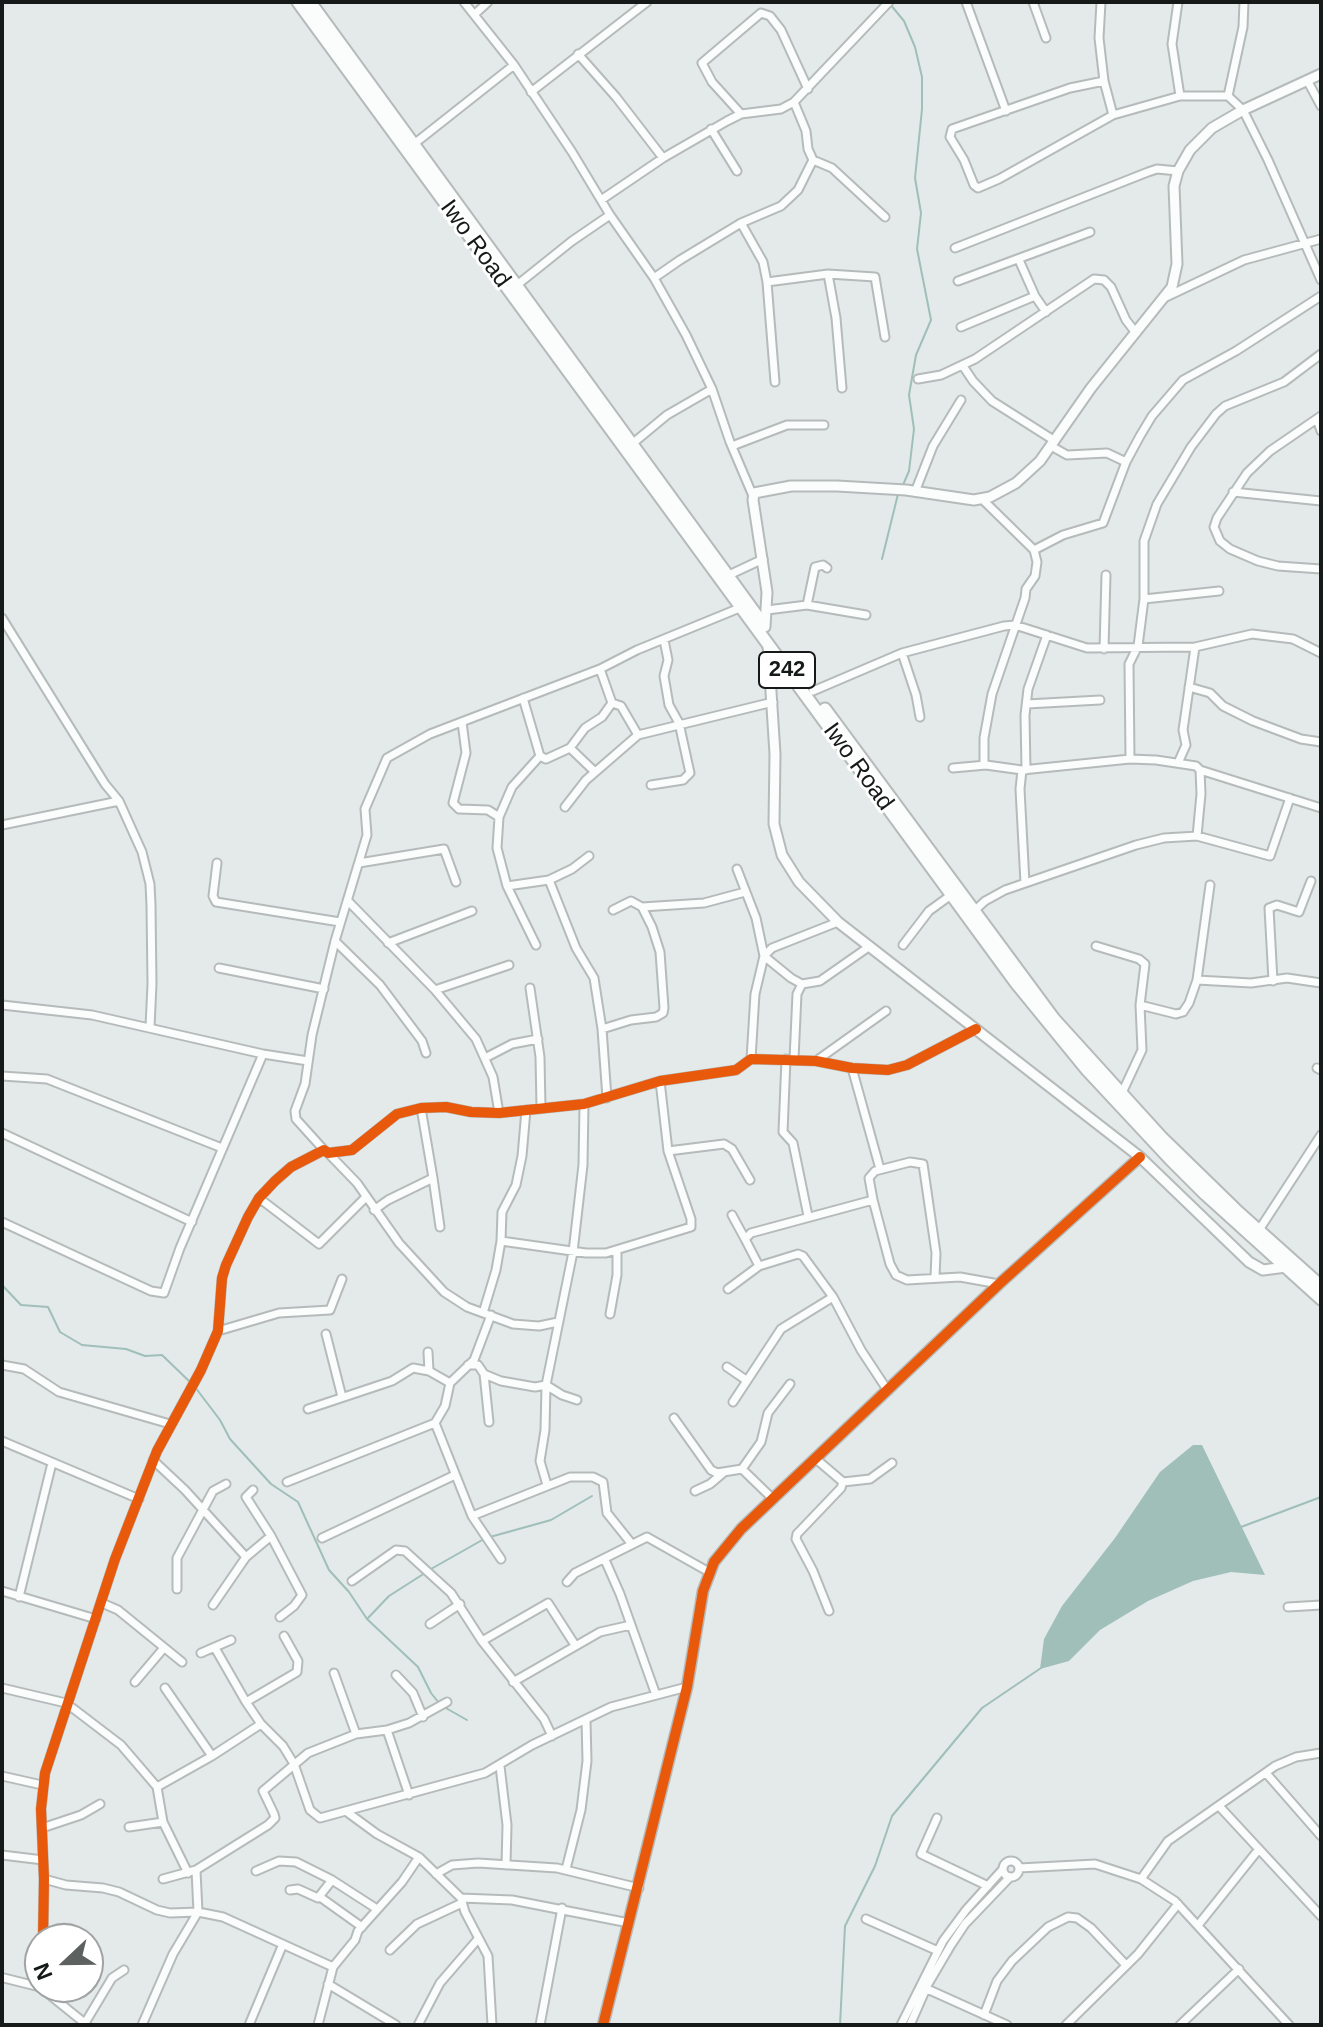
<!DOCTYPE html>
<html>
<head>
<meta charset="utf-8">
<style>
	body { margin:0 }
	#map { position:relative; width:1323px; height:2027px; overflow:hidden; background:#e3eae9; font-family:Arial,sans-serif }
	canvas { display:block }
	.frame { position:absolute; inset:0; border:4px solid #151918; pointer-events:none }
	.north { position:absolute; left:24px; top:1923px; width:80px; height:80px; box-sizing:border-box; background:#fff; border:2px solid #a1a3a3; border-radius:50%; rotate:248deg; font-size:22px; font-weight:700; line-height:32px; text-align:center; color:#151918 }
	.north::after { content:''; display:block; margin:auto; width:28px; height:36px; background:#5d6261; clip-path:polygon(50% 0,100% 100%,50% 72%,0 100%) }
</style>
</head>
<body>
<div id="map">
<canvas width="1323" height="2027"></canvas>
<div class="frame"></div>
<div class="north">N</div>
</div>
<script>
const context = document.querySelector('canvas').getContext('2d');
context.lineJoin = 'round';
function fillPath(path, color) { context.fillStyle = color; context.fill(path, 'evenodd'); }
const toPath = rows => new Path2D(rows.map(r => 'M' + r).join(''));
function strokePath(path, color, width, dash) { context.strokeStyle = color; context.lineWidth = width; context.lineCap = dash ? 'butt' : 'round'; context.setLineDash(dash || []); context.stroke(path); }
function label(font, color, halo, rows, align = 'center') {
  context.font = font + ' Arial,sans-serif'; context.lineWidth = 6; context.setLineDash([]); context.textBaseline = 'middle'; context.strokeStyle = halo; context.fillStyle = color; for (const [text, x, y, turn = 0] of rows) {
    context.save(); context.translate(x, y); context.rotate((+turn || 0) * Math.PI / 180); context.textAlign = isNaN(turn) ? turn : align; if (halo) context.strokeText(text, 0, 0); context.fillText(text, 0, 0); context.restore();
  }
}
const water = toPath([
	[1193,1445,1202,1445,1265,1575,1231,1572,1193,1581,1148,1601,1100,1630,1069,1661,1040,1669,1044,1639,1062,1606,1115,1538,1160,1472]
]);
const stream = toPath([
	[890,4,904,21,915,47,922,77,922,109,915,178,921,213,917,249,931,320,916,355,909,395,914,429,909,471,903,485],
	[882,559,898,494],
	[2,1285,21,1305,48,1307,60,1332,82,1345,126,1349,145,1356,162,1355,190,1382],
	[195,1387,220,1420,230,1439,271,1484,298,1502,329,1570,349,1592,367,1619,418,1667,431,1693,439,1703],
	[1241,1527,1321,1497],
	[490,1537,551,1520,592,1496],
	[431,1569,484,1539],
	[368,1618,389,1596,425,1573],
	[444,1707,467,1720],
	[840,2025,845,1926,875,1866,892,1816,982,1708,1041,1668]
]);
const minor = toPath([
	[464,2,514,65,572,152,610,215,654,278,686,335,712,389,730,442,753,496],
	[966,2,1006,111],
	[1033,2,1046,38],
	[1101,2,1099,38,1104,81,1113,115],
	[1178,2,1172,44,1180,96],
	[1244,2,1243,27,1228,96,1243,110,1268,160,1321,280],
	[475,14,488,2],
	[578,54,616,97,663,158],
	[1307,80,1321,106],
	[1104,81,1070,88,952,129,950,137,964,160,974,185,978,188,999,179,1113,115,1180,96,1228,96],
	[531,92,647,2],
	[741,114,712,82,702,63,761,13,770,16,781,30,808,89],
	[711,129,737,171],
	[414,144,514,65],
	[813,160,832,168,885,217],
	[601,200,663,158,727,121,741,114,781,109,794,102,889,2],
	[741,223,763,262,767,282,775,382],
	[955,248,1148,172,1157,169,1178,171],
	[1019,260,1035,296,1046,312],
	[828,274,836,318,842,388],
	[654,278,680,260,741,223,781,206,798,190,813,160,808,149,806,131,794,102],
	[958,281,1090,232],
	[767,282,828,274,875,277,885,337],
	[517,285,572,241,610,215],
	[1166,297,1244,260,1321,239],
	[961,327,1035,296],
	[963,366,973,381,992,401,1055,441],
	[918,379,941,375,975,359,1094,279,1104,280,1111,287,1126,320,1136,333],
	[1321,416,1270,451,1247,473,1217,518,1214,527,1220,541,1230,549,1258,561,1278,566,1321,569],
	[1317,419,1321,431],
	[632,444,667,415,712,389],
	[732,446,787,425,824,425],
	[1051,446,1067,455,1107,453,1126,462],
	[915,492,933,446,961,400],
	[1233,492,1321,501],
	[982,499,1034,550,1037,562,1035,576,1026,589,1025,598,992,694,984,738,984,765],
	[1034,550,1063,535,1103,523,1126,462,1140,436,1152,416,1183,380,1236,351,1321,296],
	[729,575,763,559],
	[1144,599,1219,591],
	[807,605,815,567,823,565,827,568],
	[767,610,807,605,866,615],
	[2,618,105,784,119,801,142,852,150,884,151,905,152,984,150,1027],
	[1104,649,1106,575],
	[902,653,916,695,920,717],
	[600,669,612,703,621,706,638,735],
	[1189,687,1210,693,1223,706,1253,721,1301,739,1321,742],
	[813,691,902,653,1004,626,1015,625,1087,648,1195,647,1252,634,1293,639,1321,653],
	[523,698,540,756,512,787,499,817,497,848,507,886,536,945],
	[1027,704,1100,700],
	[462,722,466,753,453,803,459,809,488,810,499,817],
	[540,756,546,759,570,748],
	[1130,759,1129,664,1138,646,1144,599,1144,541,1157,504,1191,447,1216,414,1225,406,1284,382,1321,354],
	[1178,763,1186,745,1183,730,1195,647],
	[953,768,986,765,1022,770,1130,759,1156,760,1196,766,1200,770,1321,808],
	[1022,770,1020,789,1025,883],
	[1026,770,1025,715,1028,689,1047,635],
	[595,772,570,748,585,728,602,717,612,703],
	[651,785,683,780,690,773,679,723,669,705,664,676,668,660,664,640],
	[565,807,586,780,638,735,773,702],
	[2,825,119,801],
	[1197,836,1201,794,1200,770],
	[217,863,213,896,216,902,340,922],
	[359,863,444,849,456,882],
	[737,869,756,918,764,956,791,978,802,984,820,981,870,946],
	[549,880,576,948,594,978,602,1029,607,1098],
	[507,886,549,880,572,869,589,856],
	[348,901,435,990,476,1039,493,1077,499,1113],
	[642,907,704,903,745,892],
	[973,912,985,901,1005,890,1136,845,1164,838,1197,836,1270,856,1290,798],
	[335,941,380,985,422,1041,426,1053],
	[388,943,472,911],
	[903,945,929,911,951,895],
	[1096,946,1139,959,1145,964,1140,1005,1142,1050,1121,1095],
	[219,968,324,989],
	[1197,980,1251,983,1287,978,1321,983],
	[1273,981,1269,908,1277,905,1299,912,1311,881],
	[530,988,540,1057,541,1108],
	[435,990,509,965],
	[2,1005,92,1015,263,1054,308,1061],
	[1140,1005,1176,1014,1183,1012,1189,1003,1197,980,1210,885],
	[602,1029,631,1020,656,1017,663,1013,664,1008,660,952,652,927,642,907,631,901,613,910],
	[485,1058,512,1044,538,1039],
	[751,1059,755,994,764,956,772,948,838,922],
	[786,1059,783,1132,793,1143,808,1216],
	[794,1059,797,994,802,984],
	[816,1061,886,1011],
	[852,1068,880,1169],
	[1317,1068,1321,1070],
	[2,1076,47,1079,222,1148],
	[2,1133,192,1222],
	[324,1150,296,1119,295,1111,305,1084,312,1035,335,941,367,835,365,809,387,758,430,734,600,669,637,650,742,607],
	[668,1151,724,1144,732,1149,750,1180],
	[328,1153,357,1183,399,1243,444,1292,467,1307,513,1324,539,1326,558,1322],
	[433,1178,440,1227],
	[259,1198,319,1244,366,1197],
	[374,1210,388,1200,433,1178,421,1108],
	[732,1215,745,1239],
	[2,1222,151,1291,164,1293,180,1248,263,1054],
	[1259,1230,1321,1135],
	[501,1241,586,1253,606,1253,691,1227,691,1219,668,1151,660,1081],
	[759,1266,745,1239,751,1233,873,1200],
	[935,1277,936,1253,923,1164,910,1162,875,1171,869,1178,873,1200,890,1264,896,1275,907,1280,960,1277,999,1284],
	[728,1289,759,1266,798,1254,803,1256,833,1297,861,1350,888,1391],
	[483,1313,496,1270,501,1241,502,1212,516,1185,522,1156,526,1110],
	[610,1314,617,1275,617,1251],
	[218,1331,279,1313,330,1310,342,1279],
	[326,1334,342,1397],
	[428,1352,429,1371],
	[2,1365,24,1369,59,1392,170,1424],
	[468,1365,478,1365,484,1374,501,1381,535,1387,546,1385,562,1395,577,1400],
	[727,1367,746,1380],
	[484,1374,489,1422],
	[733,1402,781,1329,833,1297],
	[308,1409,392,1381,413,1368,429,1371,450,1383],
	[674,1418,711,1470,717,1473,742,1469,761,1442,768,1413,790,1384],
	[435,1423,472,1516,501,1559],
	[2,1441,139,1499],
	[816,1459,843,1482,870,1479,892,1463],
	[153,1460,185,1490,246,1557,271,1536],
	[742,1469,773,1499],
	[287,1482,435,1423,445,1406,450,1383,474,1360,491,1315],
	[547,1485,540,1461,545,1430,546,1385,573,1252,583,1165,584,1104],
	[253,1490,246,1497,271,1536,302,1595,294,1606,280,1617],
	[695,1491,710,1484,723,1473],
	[472,1516,570,1477,593,1477,603,1482,607,1513,631,1543],
	[322,1538,455,1475],
	[605,1560,620,1594,656,1695],
	[352,1581,396,1550,405,1551,451,1593,482,1641,544,1719,552,1736],
	[567,1582,575,1573,647,1537,709,1572],
	[177,1589,177,1558,213,1491,226,1484],
	[2,1591,96,1619],
	[19,1597,52,1463],
	[102,1603,118,1610,182,1662],
	[213,1605,246,1557],
	[1288,1607,1321,1605],
	[829,1611,813,1571,796,1539,797,1534,841,1488,843,1482],
	[430,1624,460,1604],
	[482,1641,548,1603,575,1645],
	[215,1648,246,1702,261,1724,283,1746,294,1764,310,1810,320,1818,485,1773,532,1745,611,1707,687,1687],
	[201,1653,231,1640],
	[334,1673,356,1734],
	[396,1675,413,1693,423,1717],
	[135,1682,163,1649],
	[513,1682,600,1632,631,1625],
	[2,1688,66,1703,121,1745,157,1787,212,1756,261,1724],
	[165,1688,212,1756],
	[246,1702,297,1672,298,1661,284,1636],
	[387,1730,409,1795],
	[500,1766,507,1825,506,1865],
	[1266,1773,1321,1836],
	[2,1776,42,1785],
	[157,1787,163,1822,188,1873],
	[1219,1806,1321,1916],
	[347,1812,377,1834,419,1857,461,1898,465,1912,488,1956,492,2025],
	[937,1818,921,1854,988,1886],
	[129,1827,163,1822],
	[42,1828,81,1815,100,1804],
	[2,1855,43,1860],
	'1003 1869a8 8 0 1 1 16 0a8 8 0 1 1-16 0Z',
	[1019,1868,1095,1864,1141,1879,1175,1901,1289,2025],
	[566,1869,581,1810,587,1761,586,1720],
	[256,1871,279,1861,296,1862,332,1880,377,1909],
	[436,1874,452,1865,478,1863,557,1868,639,1888],
	[44,1879,66,1885,103,1888,119,1892,157,1910,170,1913,198,1912,223,1917,333,1967],
	[163,1879,196,1870,268,1825,275,1818,274,1814,263,1791,308,1753,356,1734,387,1730,409,1723,447,1702],
	[1141,1879,1168,1841,1275,1766,1296,1757,1321,1753],
	[290,1890,298,1889,318,1898,332,1880],
	[320,1897,362,1927],
	[461,1898,512,1900,629,1923],
	[866,1919,938,1951],
	[1199,1924,1259,1849],
	[43,1939,44,1879,41,1809,45,1773,115,1559,157,1451,201,1370,218,1331,222,1278,226,1265,248,1217,259,1198,275,1181,291,1167,324,1150,328,1153,352,1150,397,1114,421,1108,446,1107,471,1112,499,1113,584,1104,660,1081,736,1070,751,1059,816,1061,852,1068,888,1070,907,1065,976,1029],
	[390,1950,417,1924,462,1903],
	[4,1978,40,1987],
	[328,1984,396,2025],
	[40,1987,87,2025],
	[925,1988,1007,2025],
	[984,2015,997,1981,1012,1961,1048,1927,1068,1917,1077,1918,1091,1928,1126,1965],
	[85,2023,112,1978,124,1970],
	[142,2025,173,1954,198,1912,196,1870],
	[249,2025,283,1944],
	[318,2025,333,1967,355,1940,358,1931,402,1882,419,1857],
	[418,2025,440,1983,478,1939],
	[540,2025,562,1908],
	[901,2025,943,1941,966,1910,1003,1869],
	[910,2025,928,1984,951,1945,965,1924,1010,1877],
	[1066,2025,1138,1954,1178,1904],
	[1180,2025,1239,1969]
]);
const tertiary = toPath([
	[765,627,767,592,753,500,754,493,791,486,837,486,906,490,974,500,990,497,1016,483,1040,461,1091,388,1172,287,1177,264,1174,186,1178,171,1190,150,1212,128,1243,110,1321,74],
	[768,645,775,754,774,824,782,855,799,882,838,922,1140,1157,1249,1262,1263,1270,1286,1267],
	[603,2025,687,1687,703,1591,714,1562,741,1529,999,1284,1140,1157]
]);
const primary = toPath([
	[298,2,1016,983,1087,1070,1170,1159,1205,1194,1321,1299],
	[310,2,763,624],
	[825,709,1054,1019,1162,1138,1236,1210,1321,1286]
]);
const cycleway = toPath([
	[43,1939,44,1879,41,1809,45,1773,115,1559,157,1451,201,1370,218,1331,222,1278,226,1265,248,1217,259,1198,275,1181,291,1167,324,1150,328,1153,352,1150,397,1114,421,1108,446,1107,471,1112,499,1113,584,1104,660,1081,736,1070,751,1059,816,1061,852,1068,888,1070,907,1065,976,1029],
	[603,2025,687,1687,703,1591,714,1562,741,1529,999,1284,1140,1157]
]);
const shields = [
	[787,670,56]
];
const shieldNames = [
	["242",787,670]
];
const streetNames = [
	["Iwo Road",475,244,54],
	["Iwo Road",858,767,54]
];
fillPath(water, '#9fbfb8');
strokePath(stream, '#9fbfb8', 2);
strokePath(minor, '#b5bbba', 11);
strokePath(tertiary, '#b5bbba', 13);
strokePath(primary, '#b5bbba', 15);
strokePath(minor, '#fbfcfc', 7);
strokePath(tertiary, '#fbfcfc', 9);
strokePath(primary, '#fbfcfc', 11);
strokePath(cycleway, '#e8590c', 10);
for (const [x, y, w] of shields) { const box = new Path2D(); box.roundRect(x - w / 2, y - 18, w, 36, 6); context.fillStyle = '#fff'; context.fill(box); strokePath(box, '#151918', 2); }
label('bold 22px', '#151918', null, shieldNames);
label('24px', '#151918', '#fff', streetNames);
</script>
</body>
</html>
